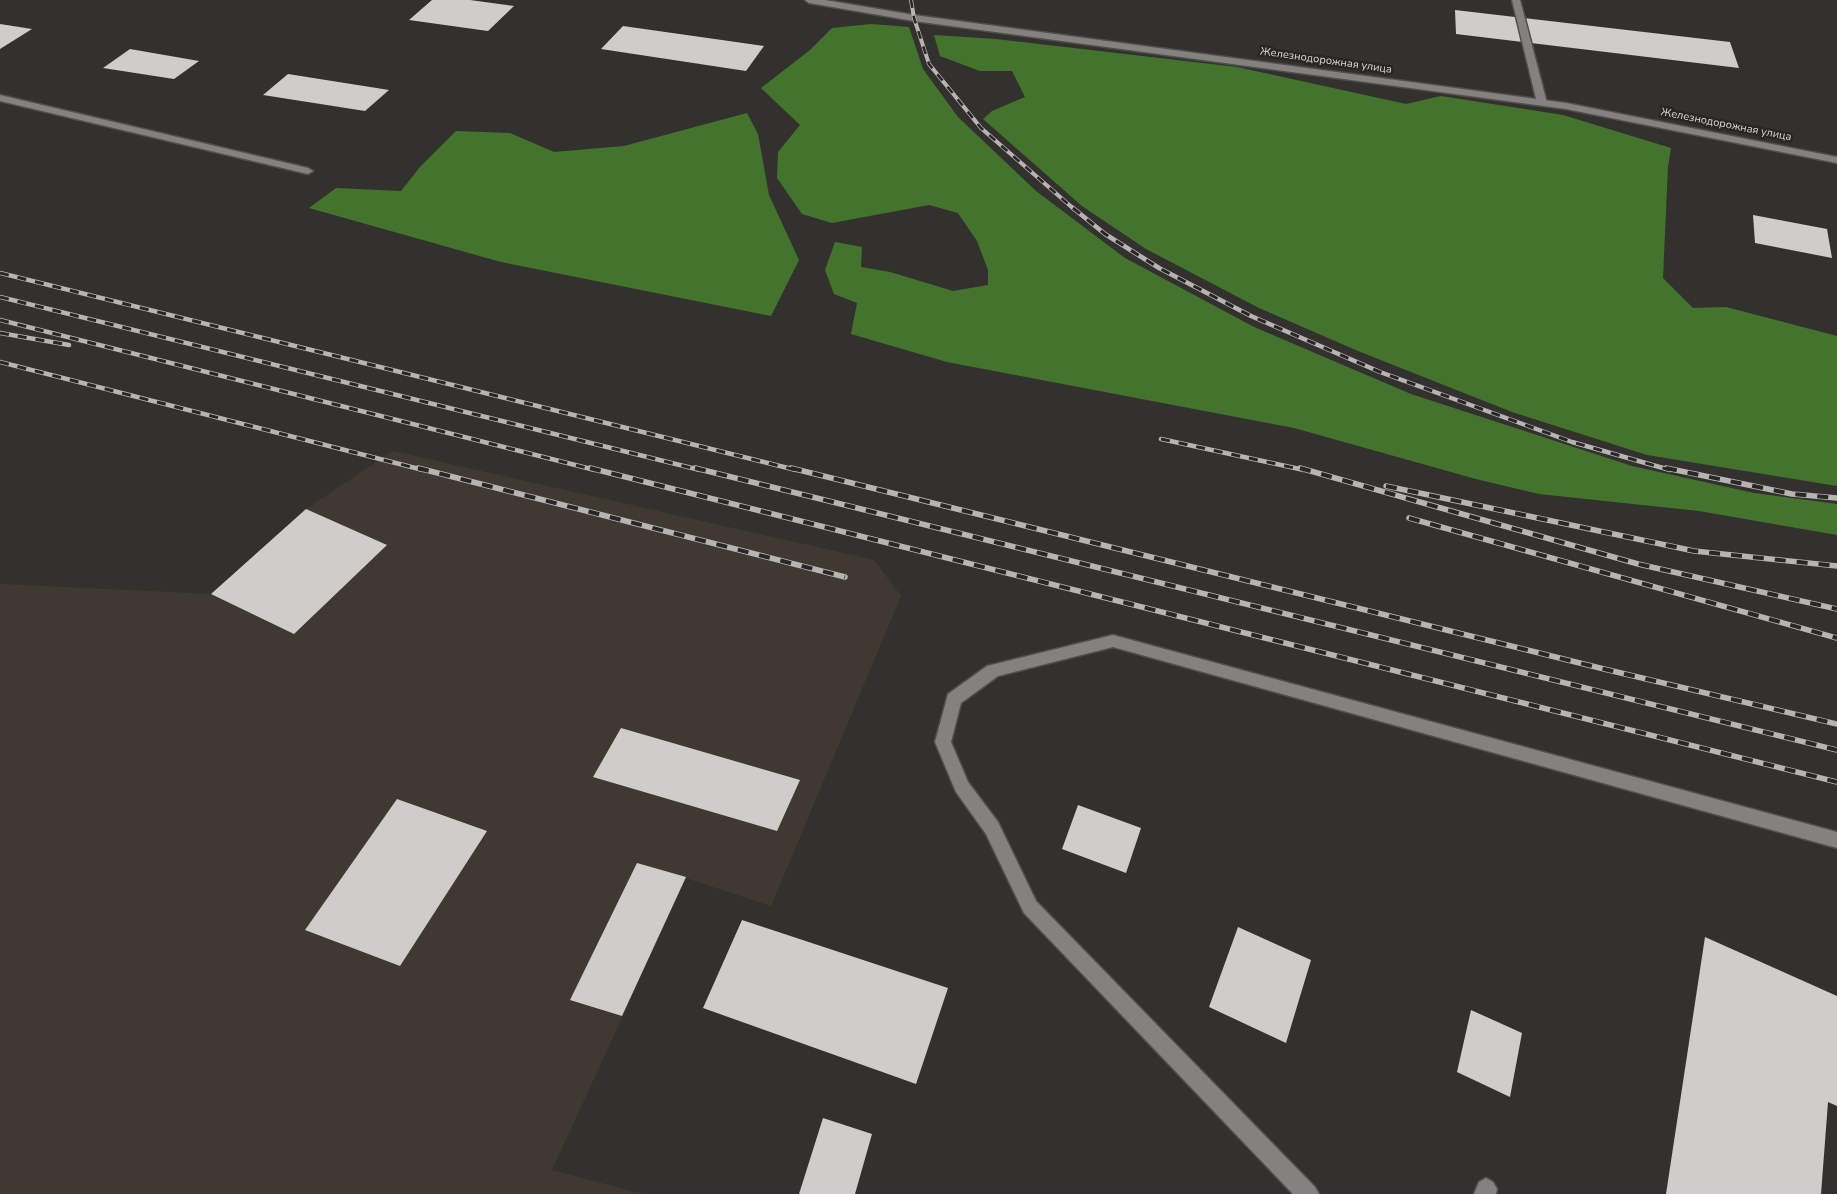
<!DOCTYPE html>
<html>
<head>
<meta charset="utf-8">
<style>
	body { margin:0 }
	canvas { display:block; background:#33312e }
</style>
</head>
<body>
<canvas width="1837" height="1194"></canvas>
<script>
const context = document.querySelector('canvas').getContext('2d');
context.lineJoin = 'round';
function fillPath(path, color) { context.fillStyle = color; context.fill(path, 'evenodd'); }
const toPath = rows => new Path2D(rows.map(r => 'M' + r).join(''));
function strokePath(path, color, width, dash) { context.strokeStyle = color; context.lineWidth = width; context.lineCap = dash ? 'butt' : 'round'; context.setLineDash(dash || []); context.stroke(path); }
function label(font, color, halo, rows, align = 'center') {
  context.font = font + ' "Nunito Sans",sans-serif'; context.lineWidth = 5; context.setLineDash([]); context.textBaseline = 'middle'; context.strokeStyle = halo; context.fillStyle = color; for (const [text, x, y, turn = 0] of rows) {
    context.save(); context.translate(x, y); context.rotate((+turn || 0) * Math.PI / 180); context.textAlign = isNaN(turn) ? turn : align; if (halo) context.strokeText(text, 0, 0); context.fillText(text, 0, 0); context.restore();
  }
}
const built = toPath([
	[393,451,874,560,901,596,771,906,686,878,552,1170,643,1194,0,1194,0,584,211,594,306,509]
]);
const forest = toPath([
	[871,24,909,27,923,69,958,117,1036,191,1125,258,1254,327,1411,394,1632,466,1754,493,1837,504,1837,535,1699,511,1539,494,1476,479,1294,428,947,362,851,334,857,303,834,294,825,270,835,242,862,247,861,267,890,272,953,291,988,285,988,270,977,241,958,213,929,205,832,223,802,214,777,178,778,152,800,125,761,88,810,50,832,28],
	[934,35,996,39,1237,67,1406,104,1441,96,1563,115,1671,148,1668,167,1663,278,1693,308,1726,307,1837,336,1837,486,1647,455,1512,412,1358,351,1259,308,1146,249,1082,206,983,119,992,111,1025,97,1012,71,980,71,940,56],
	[747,113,758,134,769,195,799,260,771,316,501,262,309,208,336,188,401,191,420,167,456,131,510,133,554,152,624,146]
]);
const building = toPath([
	[432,0,470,0,514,6,488,31,409,20],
	[1455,10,1730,42,1739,68,1456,34],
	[0,24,32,29,0,49],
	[623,26,764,46,746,71,601,49],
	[130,49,199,61,174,79,103,68],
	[288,74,389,90,365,111,263,95],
	[1753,215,1827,229,1832,258,1755,243],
	[306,509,387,545,294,634,211,594],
	[621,728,800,780,777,831,593,777],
	[397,799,487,831,400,966,305,930],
	[1078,805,1141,828,1126,873,1062,849],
	[637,863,686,877,622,1016,570,1000],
	[742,920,948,988,916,1084,703,1008],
	[1238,927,1311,960,1286,1043,1209,1007],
	[1705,937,1837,996,1837,1106,1828,1102,1821,1194,1666,1194],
	[1471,1010,1522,1033,1510,1097,1457,1072],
	[823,1118,872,1134,855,1194,799,1194]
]);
const lane = toPath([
	[1512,0,1520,0,1547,103,1546,105,1538,105,1537,103,1512,0],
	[0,95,308,168,313,171,308,174,0,101,0,95],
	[1113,635,1837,832,1837,848,1113,647,998,676,961,703,951,742,968,782,998,822,1036,901,1315,1187,1319,1194,1293,1194,1024,913,986,834,956,792,935,742,948,694,987,666,1113,635]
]);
const street = toPath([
	[805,0,825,0,914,15,1566,103,1837,157,1837,163,1566,109,914,21,809,3,805,0],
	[1486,1178,1493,1182,1497,1189,1496,1194,1474,1194,1479,1182,1486,1178]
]);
const railFar2 = toPath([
	[911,0,914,18,929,64,981,128,1075,210]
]);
const railFar1 = toPath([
	[1073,208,1105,234,1159,268,1251,316,1380,372,1572,442,1670,470],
	[0,273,796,470],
	[0,297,700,470],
	[0,320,595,470],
	[0,333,69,345],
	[0,362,423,470],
	[1161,439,1304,470]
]);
const rail = toPath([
	[418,468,845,577],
	[590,468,1837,782],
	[695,468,1837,750],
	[791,468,1604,669,1837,724],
	[1300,468,1638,564,1837,609],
	[1666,468,1792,494,1837,498],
	[1386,486,1694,551,1837,566],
	[1409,518,1837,638]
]);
const farStreetnames = [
	["Железнодорожная улица",1326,61,8],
	["Железнодорожная улица",1726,125,11]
];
fillPath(built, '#3f3932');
fillPath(forest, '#44732e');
fillPath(building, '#cfccc9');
strokePath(lane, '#504f4d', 3);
strokePath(street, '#504f4d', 3);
fillPath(lane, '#84827f');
fillPath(street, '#84827f');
strokePath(railFar2, '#b7b5b4', 4);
strokePath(railFar1, '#b7b5b4', 4.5);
strokePath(rail, '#b7b5b4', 5.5);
strokePath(railFar2, '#292725', 2.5, [8]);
strokePath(railFar1, '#292725', 3, [9]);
strokePath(rail, '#292725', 4, [11]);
label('11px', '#dad9d8', '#292725', farStreetnames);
</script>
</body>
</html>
